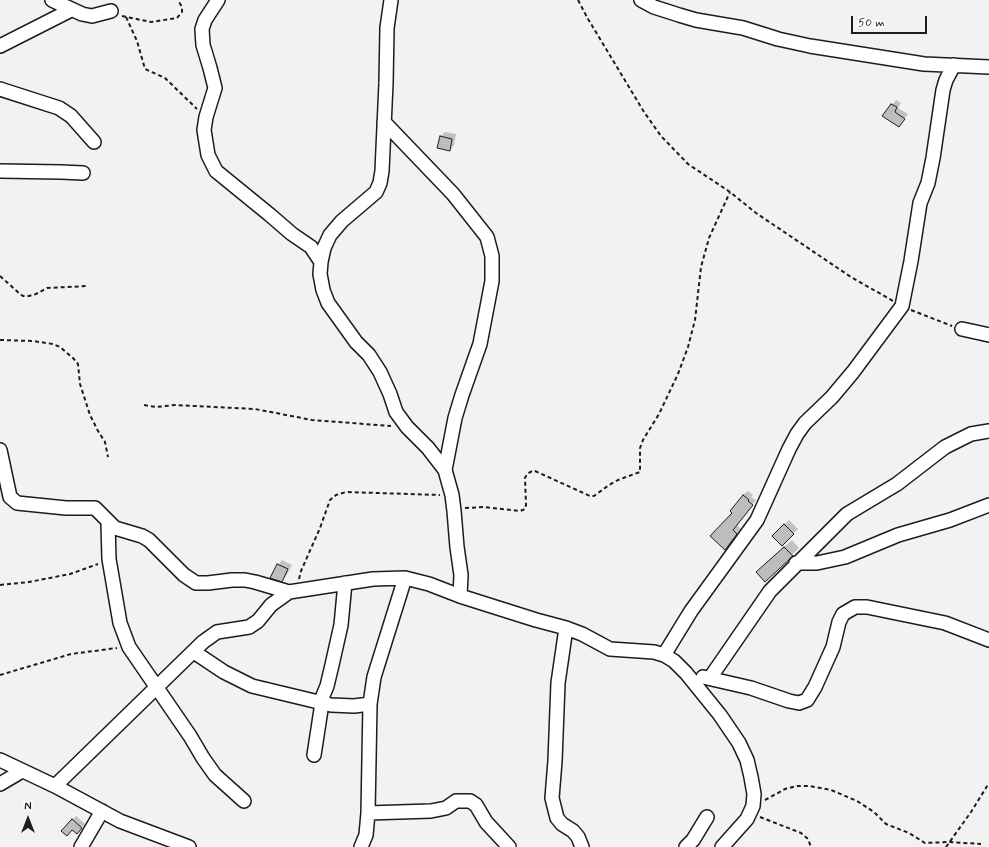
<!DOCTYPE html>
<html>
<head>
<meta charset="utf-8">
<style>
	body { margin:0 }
	#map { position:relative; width:989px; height:847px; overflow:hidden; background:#f2f2f2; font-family:Mynerve,sans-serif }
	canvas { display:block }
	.north { position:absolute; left:8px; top:799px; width:40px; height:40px; -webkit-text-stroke:3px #fff; paint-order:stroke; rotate:0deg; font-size:11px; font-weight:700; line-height:16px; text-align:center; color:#1c1c1c }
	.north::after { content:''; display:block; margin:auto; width:14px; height:18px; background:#1c1c1c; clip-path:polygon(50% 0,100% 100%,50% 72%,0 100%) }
	.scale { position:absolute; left:851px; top:16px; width:76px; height:18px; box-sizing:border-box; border:2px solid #1c1c1c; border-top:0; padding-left:5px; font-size:12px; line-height:14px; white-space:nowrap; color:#1c1c1c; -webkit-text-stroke:3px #fff; paint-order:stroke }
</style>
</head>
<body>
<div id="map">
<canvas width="989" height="847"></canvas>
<div class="north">N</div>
<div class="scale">50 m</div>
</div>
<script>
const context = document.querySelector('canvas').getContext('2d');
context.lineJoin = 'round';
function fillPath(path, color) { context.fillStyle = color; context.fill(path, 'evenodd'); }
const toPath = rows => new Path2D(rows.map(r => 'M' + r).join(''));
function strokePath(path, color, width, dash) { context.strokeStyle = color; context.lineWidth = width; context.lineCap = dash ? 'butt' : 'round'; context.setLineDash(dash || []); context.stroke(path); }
const shadow = toPath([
	[896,100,901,103,898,108,908,114,899,126,884,116],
	[445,132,456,134,454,145,450,150,441,136],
	[748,491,753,495,751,497,756,500,737,525,741,529,729,544,733,513,743,495],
	[789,520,798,529,782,544,773,536],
	[792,540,799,548,765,581,764,565],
	[282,560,292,565,286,576,282,580,278,565],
	[76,816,85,824,77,833,72,829,62,831]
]);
const building = toPath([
	[891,104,897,107,895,112,905,119,899,127,882,116,891,104],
	[440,136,452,139,450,151,437,148,440,136],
	[743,495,749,500,748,501,753,505,733,530,737,534,725,550,710,536,732,513,730,511,743,495],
	[784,524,794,534,782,546,772,536,784,524],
	[784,547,793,556,765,582,756,572,784,547],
	[277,564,288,569,282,582,270,578,277,564],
	[72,819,82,828,77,834,72,830,67,836,61,831,72,819]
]);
const path = toPath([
	[578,0,588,19,644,112,661,136,688,164,730,192,756,213,851,277,893,301],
	[122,16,151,22,177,18,182,12,182,7,178,0],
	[126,17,137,41,145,69,165,78,197,109],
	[0,276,20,294,23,296,29,296,36,294,47,288,88,286],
	[911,310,952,326],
	[0,340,33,341,53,344,60,347,73,358,78,364,80,384,90,415,98,431,105,442,108,457],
	[144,405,156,407,175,405,255,409,312,420,391,426],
	[465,508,484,507,520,511,525,509,526,505,525,478,527,474,532,471,535,471,590,496,594,496,609,485,618,480,640,472,640,448,643,440,659,414,678,374,688,347,695,320,701,267,709,238,730,192],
	[299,579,301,571,320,528,330,500,336,495,346,492,440,495],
	[0,585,29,582,70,574,98,564],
	[0,675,71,654,117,648],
	[765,800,785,789,797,786,810,786,831,790,857,801,874,812,886,824,909,833,925,843,949,842,981,844],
	[760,817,801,833,808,839,811,847],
	[946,847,971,812,989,783]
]);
const minor = toPath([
	[52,0,82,14,92,16,111,11],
	[218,0,205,20,202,29,203,45,210,68,215,88,206,117,204,130,208,155,216,171,270,215,292,234,311,247,321,262,320,274,323,290,328,303,356,342,369,355,380,372,390,394,396,412,407,427,428,448,445,470,452,495,454,511,457,547,461,575,460,596],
	[641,0,654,7,679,15,696,20,743,28,778,39,810,46,924,64,989,67],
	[0,46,71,10],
	[0,89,59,108,71,116,94,142],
	[384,122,453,194,487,237,492,256,492,281,480,344,462,395,455,418,445,470],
	[0,171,61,172,83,173],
	[321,262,324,248,330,235,342,221,376,192,380,183,382,171,386,83,387,28,391,0],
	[962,329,989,335],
	[0,450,10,497,17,503,66,508,95,508,115,528,142,536,149,540,184,575,196,583,208,583,232,580,245,580,255,582,289,592],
	[108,523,109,559,120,623,129,647,190,736,203,758,215,775,244,801],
	[796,563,817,563,845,557,898,535,950,520,989,505],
	[566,628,558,683,555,761,552,798,557,818,562,824,573,831,578,837,582,847],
	[194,652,224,672,252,686,331,705,354,706,370,704],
	[664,655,691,611,757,520,789,449,797,434,805,423,832,397,853,372,902,306,911,261,920,203,928,183,933,158,943,90,946,80,954,65],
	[703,677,751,688,789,701,799,703,807,700,815,687,833,647,839,622,843,614,855,607,867,607,945,623,989,640],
	[710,678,770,591,847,514,897,484,945,447,971,434,989,431],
	[320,703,327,686,332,665,341,625,345,583],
	[314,755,322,703],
	[0,760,55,786,120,821,189,847],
	[0,784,22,771],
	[55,786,203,642,217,632,249,627,258,621,271,605,289,592,373,579,405,578,429,584,460,596,536,620,566,628,582,634,610,649,654,652,664,655,674,661,686,673,720,715,739,743,747,760,751,777,754,794,753,806,747,819,722,847],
	[368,813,431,811,446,808,456,801,470,801,476,805,486,822,509,847],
	[81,847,102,811],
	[361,847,366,835,368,813,370,704,374,677,405,578],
	[686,847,693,840,707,817]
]);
fillPath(shadow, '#0003');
fillPath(building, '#bdbdbd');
strokePath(building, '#1c1c1c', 1);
strokePath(minor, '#1c1c1c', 16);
strokePath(path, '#1c1c1c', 2, [4, 3]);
strokePath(minor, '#fff', 13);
</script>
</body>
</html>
